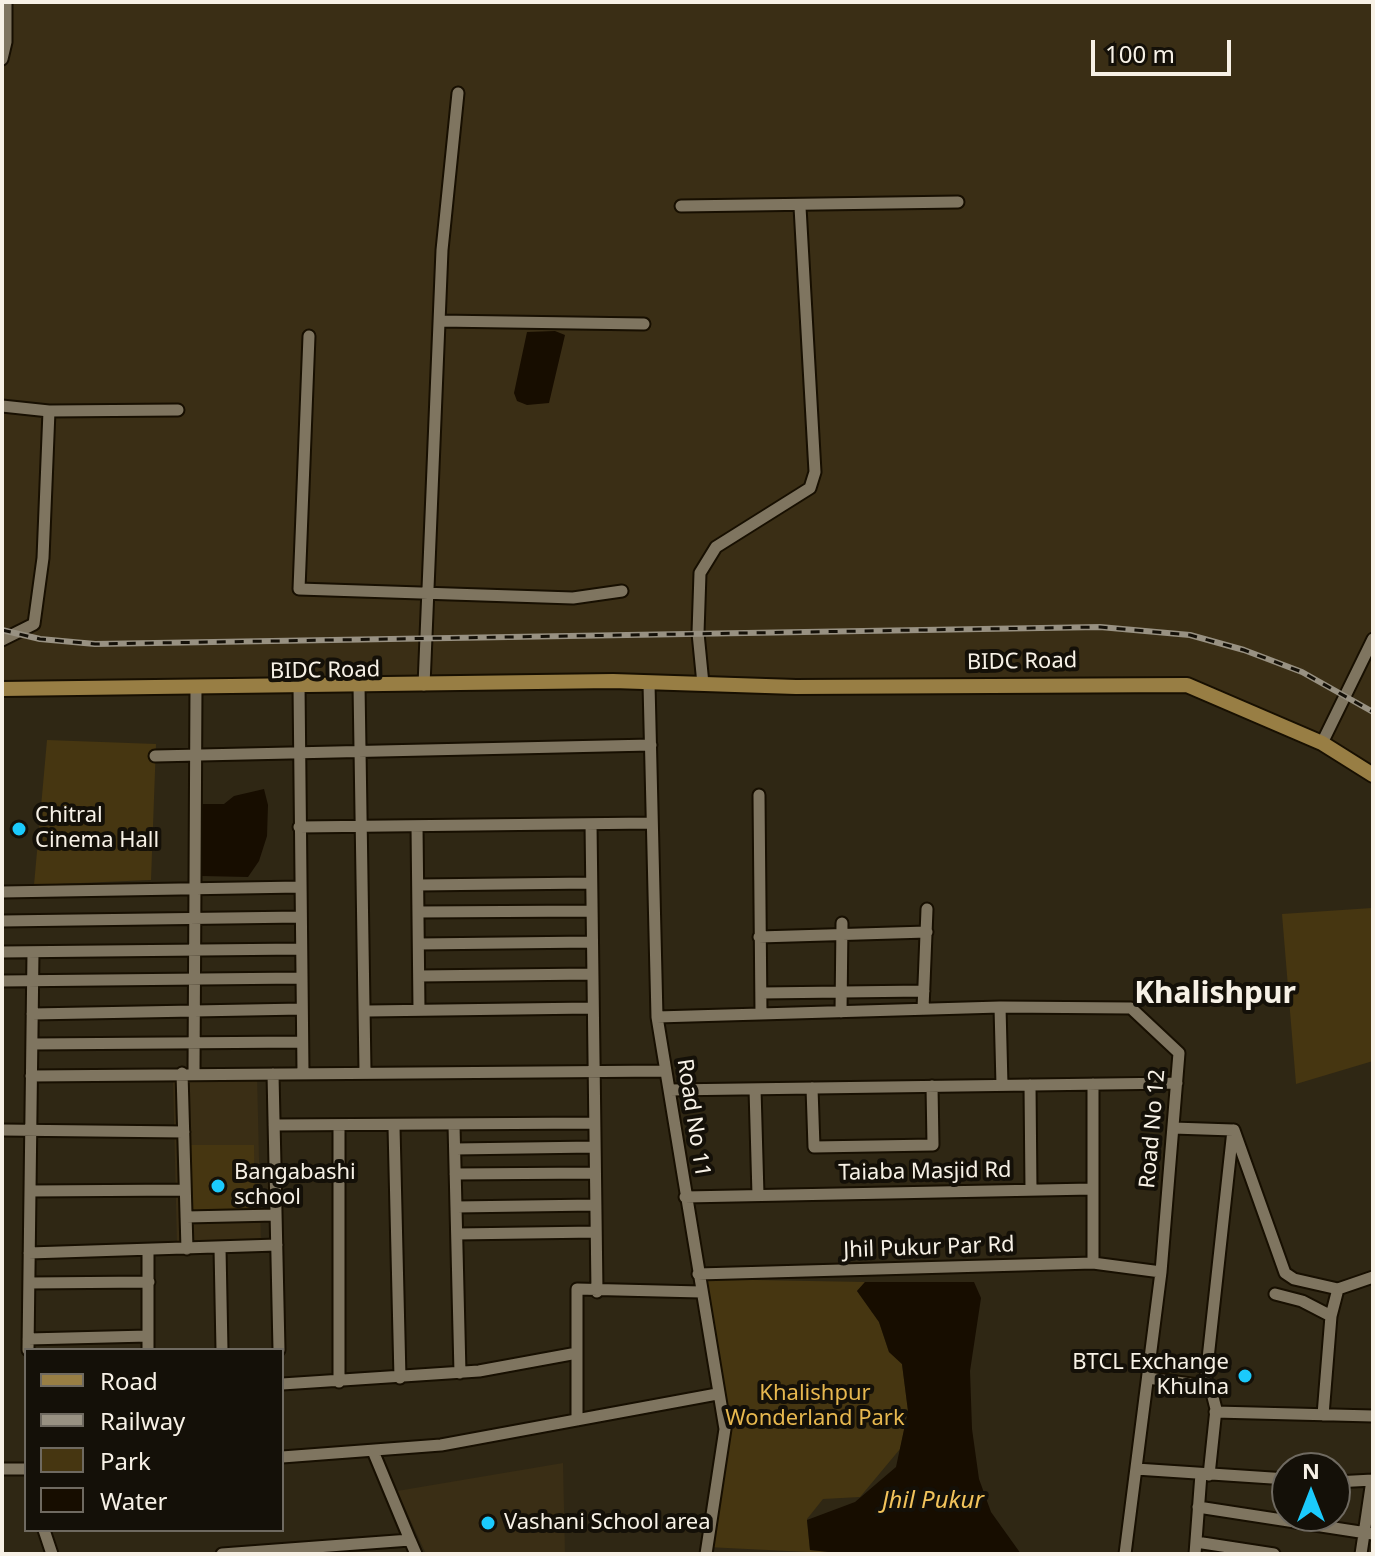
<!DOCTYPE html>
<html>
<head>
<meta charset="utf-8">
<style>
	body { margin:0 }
	#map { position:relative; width:1375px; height:1556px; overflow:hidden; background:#2f2714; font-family:"Noto Sans",sans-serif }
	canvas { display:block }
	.frame { position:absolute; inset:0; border:4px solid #f7f1e6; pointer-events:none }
	.legend { position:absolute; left:24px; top:1348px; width:260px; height:184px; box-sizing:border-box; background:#141008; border:2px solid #6f6a61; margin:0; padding:10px 14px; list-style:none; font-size:24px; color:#f7f1e6 }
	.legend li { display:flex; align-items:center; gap:16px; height:40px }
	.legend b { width:40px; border:2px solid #6f6a61 }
	.north { position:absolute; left:1271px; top:1452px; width:80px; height:80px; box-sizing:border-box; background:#141008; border:2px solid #6f6a61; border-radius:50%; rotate:0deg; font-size:22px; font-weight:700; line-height:32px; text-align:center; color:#f7f1e6 }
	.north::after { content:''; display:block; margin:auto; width:28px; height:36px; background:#1bcafc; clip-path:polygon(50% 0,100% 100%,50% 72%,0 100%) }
	.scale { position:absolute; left:1091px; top:40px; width:140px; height:36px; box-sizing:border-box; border:4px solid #f7f1e6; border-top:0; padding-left:10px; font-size:24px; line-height:28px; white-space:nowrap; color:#f7f1e6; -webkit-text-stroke:6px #141008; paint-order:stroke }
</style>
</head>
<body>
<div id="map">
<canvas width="1375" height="1556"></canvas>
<div class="frame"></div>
<ul class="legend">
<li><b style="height:10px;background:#987e44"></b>Road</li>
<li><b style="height:10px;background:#989182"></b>Railway</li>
<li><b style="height:22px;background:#463611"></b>Park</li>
<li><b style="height:22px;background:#170d00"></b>Water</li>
</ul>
<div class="north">N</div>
<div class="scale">100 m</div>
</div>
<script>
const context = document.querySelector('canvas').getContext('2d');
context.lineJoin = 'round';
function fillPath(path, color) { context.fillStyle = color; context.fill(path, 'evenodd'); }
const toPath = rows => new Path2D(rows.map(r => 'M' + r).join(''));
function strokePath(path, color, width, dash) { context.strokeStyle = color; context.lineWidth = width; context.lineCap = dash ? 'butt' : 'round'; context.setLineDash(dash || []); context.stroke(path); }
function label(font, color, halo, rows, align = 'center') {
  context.font = font + ' "Noto Sans",sans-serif'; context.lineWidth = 8; context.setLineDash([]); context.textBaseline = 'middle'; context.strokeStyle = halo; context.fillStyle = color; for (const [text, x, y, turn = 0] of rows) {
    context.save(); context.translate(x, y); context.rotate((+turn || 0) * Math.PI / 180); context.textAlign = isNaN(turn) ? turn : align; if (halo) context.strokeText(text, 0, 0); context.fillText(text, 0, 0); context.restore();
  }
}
const built = toPath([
	[2,2,1373,2,1373,768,1185,681,1138,677,2,689],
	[257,1074,261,1243,177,1246,173,1078],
	[563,1463,565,1554,426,1554,397,1491]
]);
const green = toPath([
	[47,740,156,744,151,880,34,885],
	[1372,908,1373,1061,1296,1084,1282,914],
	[188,1145,254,1145,255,1212,188,1213],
	[699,1279,865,1282,857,1291,879,1322,889,1352,902,1364,908,1411,900,1449,860,1497,823,1499,807,1519,810,1550,848,1554,707,1547,725,1429]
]);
const water = toPath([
	[555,331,565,335,549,403,527,405,517,401,514,393,527,332],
	[264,789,268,805,267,836,259,861,248,877,202,876,202,804,224,804,234,796],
	[865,1282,974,1282,981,1298,970,1371,972,1429,979,1479,991,1512,1021,1554,848,1554,810,1550,807,1520,855,1502,896,1467,908,1411,902,1364,889,1352,879,1322,857,1291]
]);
const minor = toPath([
	[2,59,6,42,6,2],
	[681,206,958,202],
	[439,321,644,324],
	[309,336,299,589,573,598,622,591],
	[2,406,49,411,178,410],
	[2,640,34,624,43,558,49,411],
	[649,684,657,1017,725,1429,706,1554],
	[703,684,698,633,700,573,716,547,810,488,815,472,800,207],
	[299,685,303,1072],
	[359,685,365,1071],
	[424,685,442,250,458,93],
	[1322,743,1373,639],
	[155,756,651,745],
	[759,795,761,1014],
	[591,824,597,1292],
	[417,826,419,1010],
	[299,827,651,823],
	[418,885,591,883],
	[2,892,300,887],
	[418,912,591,911],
	[2,921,301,917],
	[759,937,927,932],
	[419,944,591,942],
	[2,952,301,949],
	[419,976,591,974],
	[2,981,301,978],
	[761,993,924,991],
	[1000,1007,1002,1085],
	[923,1009,927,909],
	[368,1011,591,1008],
	[841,1012,842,923],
	[32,1014,302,1009],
	[657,1017,1000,1007,1131,1008,1179,1053,1161,1272,1125,1554],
	[32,1044,302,1042],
	[194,1072,196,686],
	[182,1073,187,1249],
	[273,1074,279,1350],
	[31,1076,666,1071],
	[1093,1084,1093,1263],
	[1030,1085,1031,1190],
	[812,1088,814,1147,933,1145,932,1086],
	[755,1089,758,1195],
	[669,1090,1177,1083],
	[274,1125,593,1123],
	[454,1125,460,1373],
	[394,1127,400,1378],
	[1173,1128,1233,1130,1205,1386],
	[2,1130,184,1132],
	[1234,1130,1285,1273,1294,1279,1338,1289],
	[455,1149,594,1147],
	[455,1174,594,1173],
	[30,1191,185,1190],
	[685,1197,1092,1189],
	[456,1207,595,1205],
	[186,1217,276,1215],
	[457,1234,596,1232],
	[220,1248,222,1350],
	[29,1253,277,1245],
	[698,1274,1093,1263,1161,1272],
	[29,1283,149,1282],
	[1275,1294,1302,1301,1331,1316],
	[28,1339,148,1336],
	[28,1350,33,952],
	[148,1350,148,1250],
	[1148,1378,1205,1386,1212,1393,1216,1409,1209,1475],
	[339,1382,339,1127],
	[282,1384,479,1371,577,1353],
	[1215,1412,1373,1416],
	[1323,1415,1331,1316,1338,1289,1373,1277],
	[577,1420,577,1289,701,1292],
	[373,1451,410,1540],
	[282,1457,441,1445,717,1394],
	[2,1469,26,1469],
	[1136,1469,1287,1479],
	[1335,1482,1373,1480],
	[1198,1507,1373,1534],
	[44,1530,52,1554],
	[1196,1542,1274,1554],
	[222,1554,410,1540,416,1554],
	[1195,1554,1201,1474],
	[1361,1554,1372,1480]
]);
const major = toPath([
	[2,689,613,681,796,687,1187,685,1322,743,1373,775]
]);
const rail = toPath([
	[2,630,40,639,95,644,1100,627,1190,635,1244,650,1302,672,1373,712]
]);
const markers = [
	[19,829,8,"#1bcafc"],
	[218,1186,8,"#1bcafc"],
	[1245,1376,8,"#1bcafc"],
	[488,1523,8,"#1bcafc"]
];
const streetNames = [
	["BIDC Road",1022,662,-1],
	["BIDC Road",325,671,-1],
	["Road No 11",693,1118,81],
	["Road No 12",1153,1129,-85],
	["Taiaba Masjid Rd",925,1172,-1],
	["Jhil Pukur Par Rd",929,1248,-2]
];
const poiNames = [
	["Chitral",35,816],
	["Cinema Hall",35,841],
	["Bangabashi",234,1173],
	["school",234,1198],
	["BTCL Exchange",1229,1363,"right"],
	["Khulna",1229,1388,"right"],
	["Vashani School area",504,1523]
];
const parkNames = [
	["Khalishpur",815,1394],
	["Wonderland Park",815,1419]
];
const waterNames = [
	["Jhil Pukur",933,1501]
];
const districtNames = [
	["Khalishpur",1215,994]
];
fillPath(built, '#3a2e15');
fillPath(green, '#463611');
fillPath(water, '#170d00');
strokePath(minor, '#170f01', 15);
strokePath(major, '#170f01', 18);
strokePath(minor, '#7f7560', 11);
strokePath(major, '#987e44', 14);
strokePath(rail, '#989182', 6);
strokePath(rail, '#141008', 3, [9]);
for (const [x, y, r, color] of markers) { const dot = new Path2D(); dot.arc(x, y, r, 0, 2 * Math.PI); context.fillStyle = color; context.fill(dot); strokePath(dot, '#141008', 3); }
label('22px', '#f7f1e6', '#141008', streetNames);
label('22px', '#f7f1e6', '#141008', poiNames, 'left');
label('22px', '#e7b84f', '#141008', parkNames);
label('italic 24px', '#f2c35b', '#141008', waterNames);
label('bold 30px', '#f7f1e6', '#141008', districtNames);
</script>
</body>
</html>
